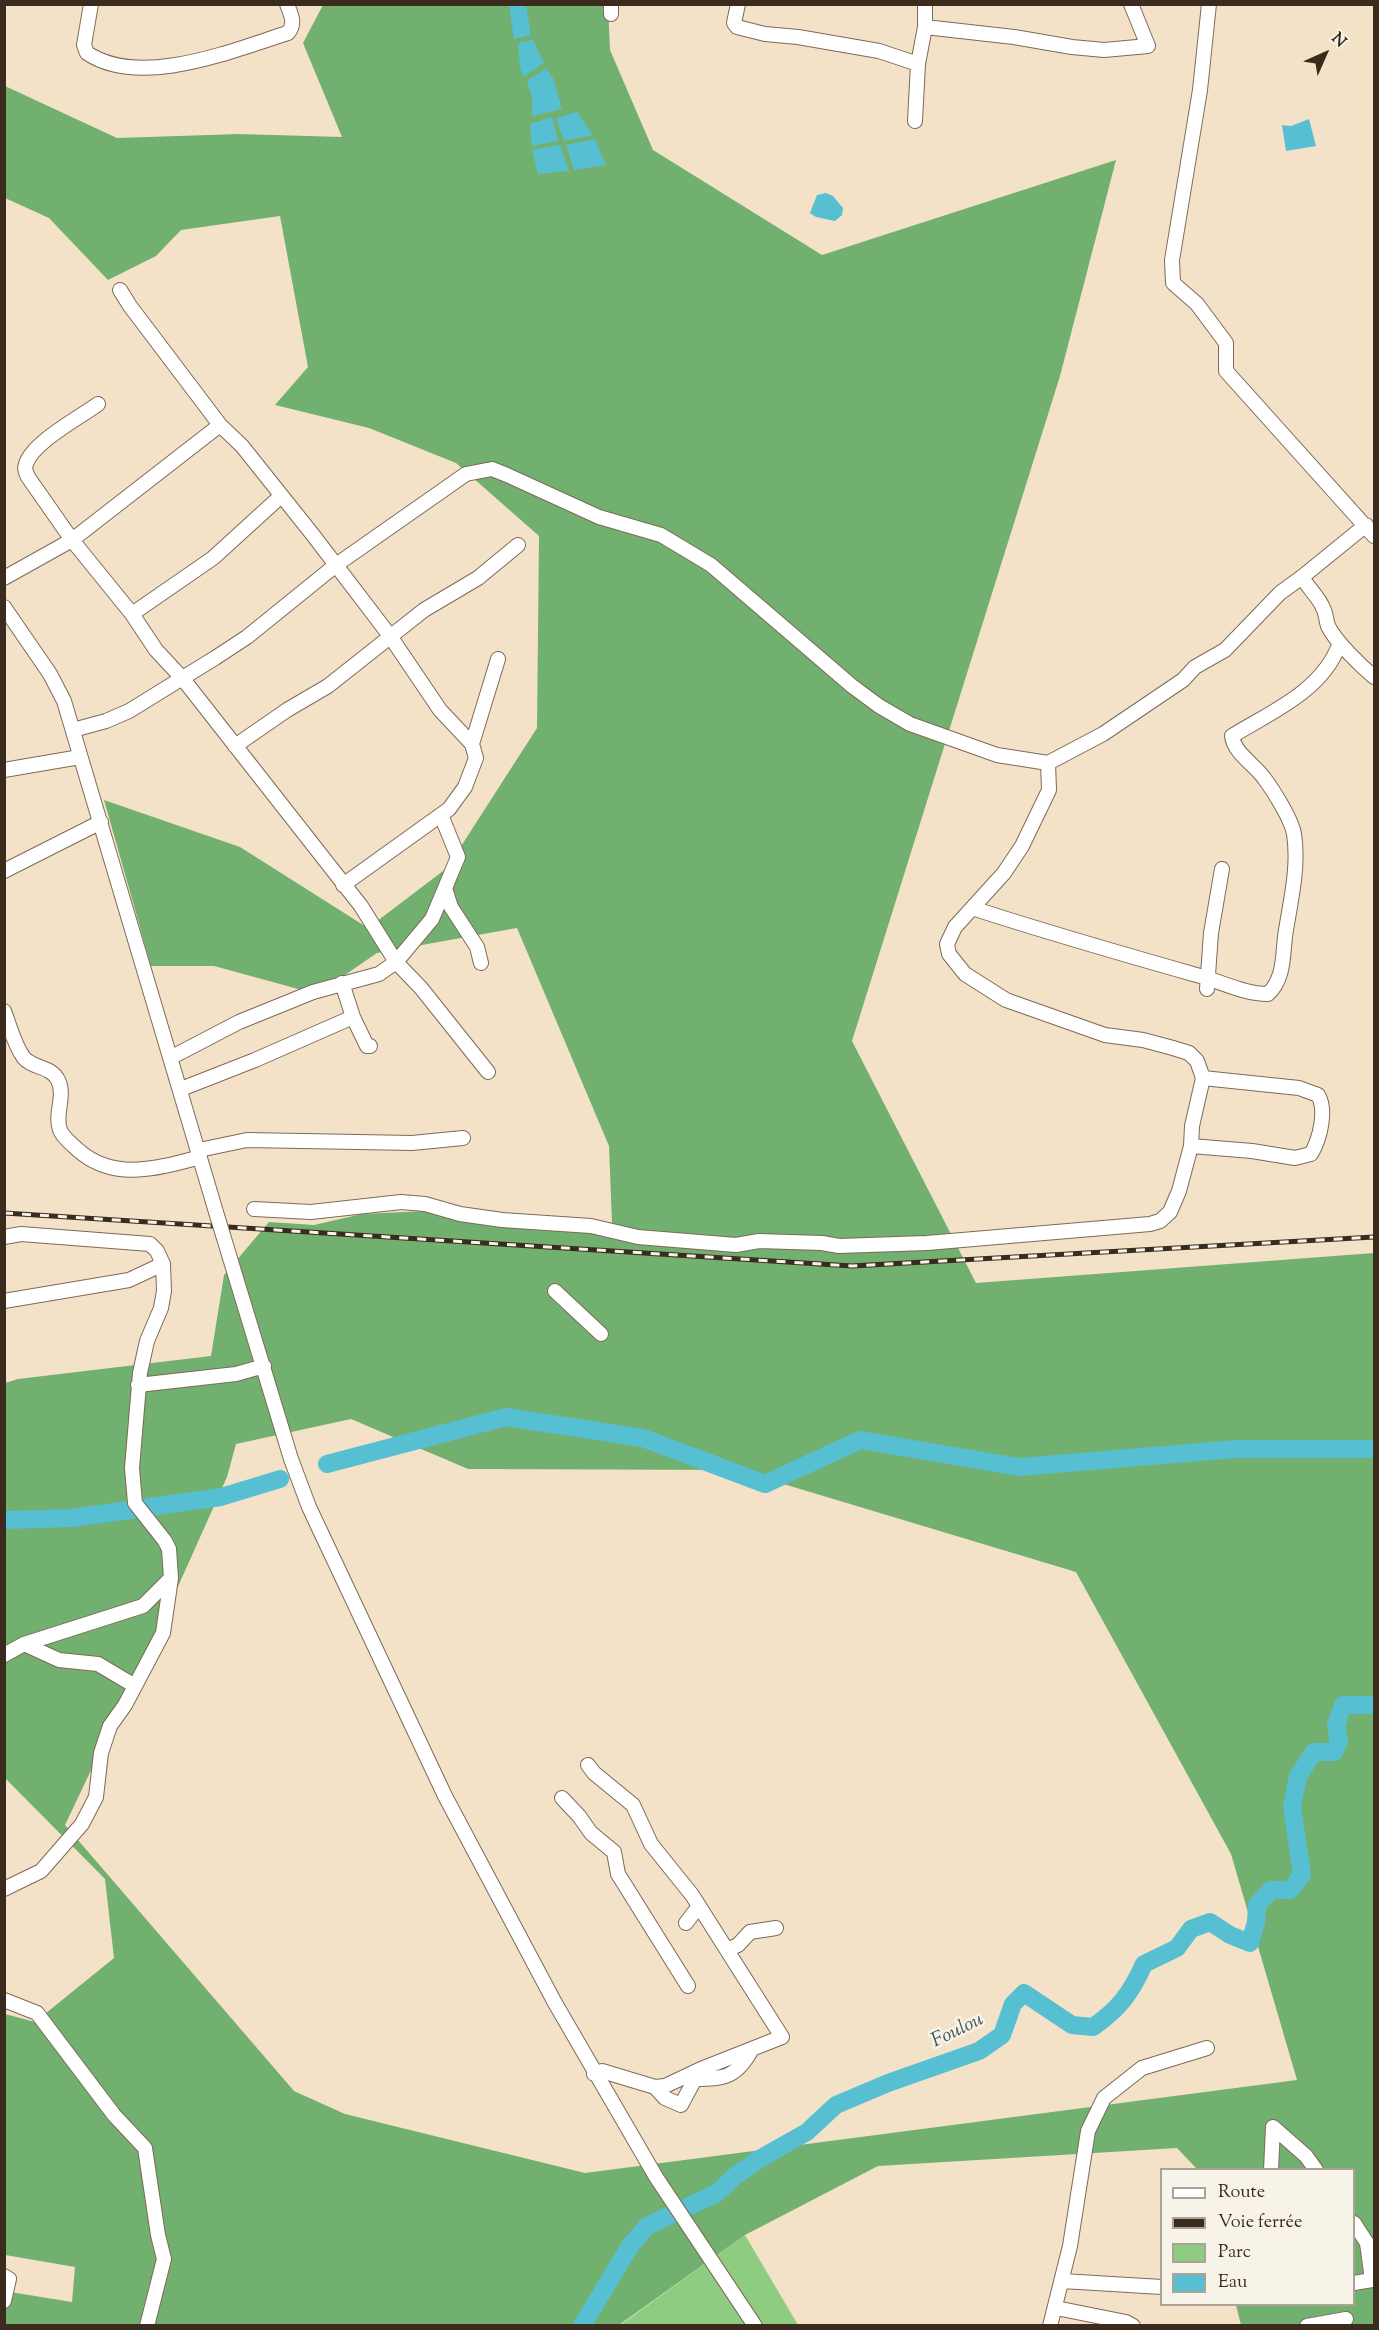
<!DOCTYPE html>
<html>
<head>
<meta charset="utf-8">
<style>
	body { margin:0 }
	#map { position:relative; width:1379px; height:2330px; overflow:hidden; background:#f4e2c8; font-family:"Sorts Mill Goudy",serif }
	canvas { display:block }
	.frame { position:absolute; inset:0; border:6px solid #3b2a1e; pointer-events:none }
	.legend { position:absolute; left:1160px; top:2168px; width:195px; height:138px; box-sizing:border-box; background:#f7f3e8; border:2px solid #aca397; margin:0; padding:8px 10px; list-style:none; font-size:18px; color:#3b2a1e }
	.legend li { display:flex; align-items:center; gap:12px; height:30px }
	.legend b { width:30px; border:2px solid #aca397 }
	.north { position:absolute; left:1295px; top:24px; width:60px; height:60px; -webkit-text-stroke:4px #f7f3e8; paint-order:stroke; rotate:45deg; font-size:16px; font-weight:700; line-height:24px; text-align:center; color:#3b2a1e }
	.north::after { content:''; display:block; margin:auto; width:21px; height:27px; background:#3b2a1e; clip-path:polygon(50% 0,100% 100%,50% 72%,0 100%) }
</style>
</head>
<body>
<div id="map">
<canvas width="1379" height="2330"></canvas>
<div class="frame"></div>
<ul class="legend">
<li><b style="height:8px;background:#fff"></b>Route</li>
<li><b style="height:8px;background:#3b2a1e"></b>Voie ferrée</li>
<li><b style="height:16px;background:#8ecc82"></b>Parc</li>
<li><b style="height:16px;background:#56bfd2"></b>Eau</li>
</ul>
<div class="north">N</div>
</div>
<script>
const c = document.querySelector('canvas').getContext('2d');
c.lineJoin = 'round';
function paint(path, color) { c.fillStyle = color; c.fill(path, 'evenodd'); }
function trace(path, color, width, dash) { c.strokeStyle = color; c.lineWidth = width; c.lineCap = dash ? 'butt' : 'round'; c.setLineDash(dash || []); c.stroke(path); }
function drawText(font, color, halo, rows, align = 'center') {
  c.font = font + ' "Sorts Mill Goudy",serif'; c.lineWidth = 5; c.setLineDash([]); c.textBaseline = 'middle'; c.strokeStyle = halo; c.fillStyle = color; for (const [text, x, y, turn = 0] of rows) {
    c.save(); c.translate(x, y); c.rotate((+turn || 0) * Math.PI / 180); c.textAlign = isNaN(turn) ? turn : align; if (halo) c.strokeText(text, 0, 0); c.fillText(text, 0, 0); c.restore();
  }
}
paint(new Path2D(`
	M745,2235L798,2325L619,2326Z`), '#8ecc82');
paint(new Path2D(`
	M323,5H608L610,50L653,150L822,255L1116,160L1060,376L852,1041L976,1283L1374,1253V2325H1241L1236,2305L1354,2304V2170L1197,2169L1177,2148L878,2166L745,2235L619,2325H5L4,2291L72,2302L75,2267L5,2255V2014L35,2022L114,1958L105,1879L5,1778V1383L18,1379L211,1356L224,1275L269,1222L314,1225L362,1214L447,1210L612,1223L609,1146L517,928L377,953L339,979L302,990L214,966H151L104,800L240,847L368,928L447,868L537,728L539,536L456,463L369,428L275,405L308,367L280,216L181,230L156,256L108,280L49,218L5,198V86L117,138L239,134L342,137L303,43ZM351,1419L468,1469L737,1470L1076,1572L1231,1854L1297,2080L585,2173L345,2114L294,2091L65,1825L176,1591L227,1477L236,1444Z`), '#72b070');
paint(new Path2D(`
	M509,5H526L531,35L514,39Z
	M533,40L544,63L523,77L520,67L518,43Z
	M546,68L553,78L562,109L532,116V98L527,81Z
	M577,112L593,135L564,141L556,118Z
	M552,117L558,141L532,146L530,124Z
	M1309,119L1316,146L1286,151L1282,125L1291,126Z
	M595,139L606,165L574,170L566,145Z
	M560,145L569,171L538,174L532,150Z
	M826,193L833,196L843,208L842,215L835,221L816,217L810,213L817,195Z`), '#56bfd2');
trace(new Path2D(`
	M327,1464L506,1417L643,1438L765,1484L860,1440L1019,1467L1236,1449H1374
	M4,1520L72,1518L221,1497L280,1479
	M582,2326L630,2246L647,2226L717,2193L735,2176L761,2158L807,2132L836,2105L888,2083L979,2051L1002,2035L1013,2004L1024,1993L1072,2025L1093,2027C1119,2009 1131,1993 1144,1964L1177,1948L1191,1929L1210,1922L1230,1935L1250,1943L1256,1922L1257,1905L1271,1890H1290L1302,1875L1292,1807L1298,1776L1314,1752H1334L1339,1741L1336,1725L1343,1705H1374`), '#56bfd2', 18);
const minor = new Path2D(`
	M91,4L84,45L87,53C141,89 233,50 288,33C296,23 291,15 287,4
	M611,4V14
	M738,4L734,23L737,27L765,34L798,37L879,51L918,64
	M1209,4L1200,90L1172,260L1173,283L1197,304L1226,343V371L1374,536
	M925,27L1014,37L1072,47L1104,50L1148,46L1131,4
	M915,121L918,64L925,27V4
	M120,290L130,306L220,425L242,446L313,535L390,636L440,710L472,744L476,758L465,787L449,809L343,885
	M98,404C79,418 33,442 26,464C24,469 26,473 28,477L72,540L132,614L156,650L183,679L361,906L396,962L421,988L488,1072
	M1302,577C1308,588 1319,597 1323,608C1326,613 1326,620 1328,626C1335,641 1361,666 1374,677
	M4,578L72,540L220,425
	M4,607L50,674L64,701L216,1212
	M132,614L213,558L281,496
	M73,730L106,721L129,711L215,658L247,637L336,565L466,474L492,469L507,475L599,517L661,535L711,565L852,686L879,706L910,724L997,755L1048,763L1103,734L1183,680L1195,667L1225,650L1280,593L1302,577L1366,525
	M472,744L498,659
	M235,746L287,710L328,686L424,610L478,578L518,545
	M4,770L80,757
	M4,871L101,822
	M445,888L451,907L477,947L481,963
	M972,908C1046,932 1119,953 1193,974C1218,980 1243,994 1268,994C1286,977 1282,952 1286,930C1291,899 1299,866 1294,834C1292,820 1273,790 1264,778C1254,764 1234,753 1232,736C1271,712 1322,691 1339,645
	M342,983L353,1017L367,1046H370
	M1207,989L1211,933L1222,869
	M4,1011C10,1026 14,1045 24,1058C34,1069 51,1066 58,1080C66,1096 54,1114 60,1130C63,1138 72,1144 78,1150C114,1182 159,1168 200,1157
	M170,1058L239,1022L313,992L379,974L396,962L432,919L458,857L441,815
	M181,1089L255,1060L353,1017
	M1191,1146L1252,1151L1295,1158L1311,1154C1320,1139 1327,1110 1318,1095L1299,1088L1203,1078
	M199,1150L247,1140L412,1143L463,1138
	M254,1209L311,1212L401,1202L425,1204L460,1214L502,1220L591,1226L638,1237L736,1245L759,1241L822,1243L839,1246L927,1243L1150,1224L1160,1221L1170,1212L1179,1191L1191,1146L1192,1126L1203,1078L1197,1061L1189,1053L1173,1048L1143,1040L1105,1035L1006,1000L965,974L949,954L947,944L955,927L1004,873L1022,846L1049,790L1048,763
	M223,1235L291,1459L309,1507L445,1796L555,2003L656,2177L755,2326
	M4,1237L21,1234L150,1244L157,1251L163,1264L164,1291L161,1308L147,1341L140,1373L132,1468L135,1503L165,1541L169,1549L171,1578L163,1633L125,1705L110,1726L101,1753L96,1797L82,1824L41,1871L4,1889
	M555,1291L601,1334
	M4,1301L129,1280L163,1264
	M138,1385L236,1374L264,1366
	M24,1644L59,1660L98,1664L135,1686
	M4,1655L24,1644L143,1606L171,1578
	M588,1765L594,1773L633,1805L651,1844L692,1895L782,2037L701,2069L665,2086L655,2087L602,2071L594,2074
	M562,1798L579,1816L591,1833L614,1852L618,1874L688,1986
	M686,1923L699,1906
	M727,1950L738,1945L750,1932L776,1928
	M4,2000L37,2013L114,2115L145,2148L158,2235L164,2259L147,2326
	M655,2087L665,2098L681,2105L695,2079C725,2079 737,2077 752,2049
	M1273,2127L1306,2156L1316,2170
	M1271,2170L1273,2127
	M1354,2223L1367,2243L1372,2280L1354,2283
	M4,2276L9,2279L4,2301
	M1062,2281L1162,2287
	M1056,2308L1126,2322L1133,2326
	M1050,2326L1070,2246L1088,2131L1104,2098L1142,2068L1207,2048
	M1307,2326L1346,2319`);
trace(minor, '#7c6a5a', 16);
trace(minor, '#fff', 14);
const rail = new Path2D(`
	M4,1213L852,1266L1374,1237`);
trace(rail, '#3b2a1e', 5);
trace(rail, '#f7f3e8', 3, [9]);
const minorBridge = new Path2D(`
	M216,1212L223,1235`);
trace(minorBridge, '#7c6a5a', 16, []);
trace(minorBridge, '#fff', 14);
drawText('italic 20px', '#435754', '#f7f3e8', [
	["Foulou",958,2032,-26]
]);
</script>
</body>
</html>
